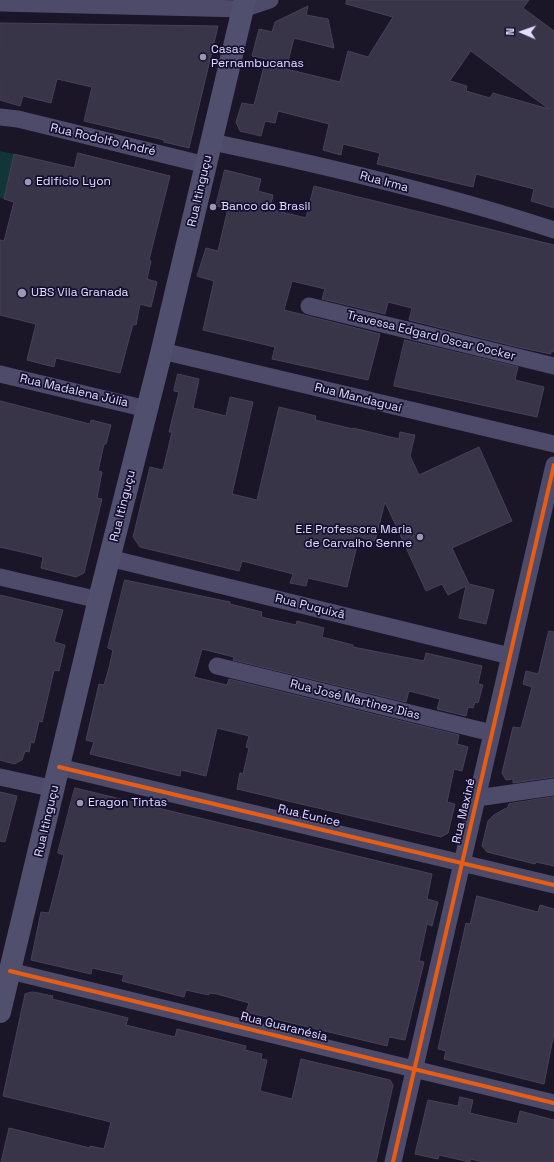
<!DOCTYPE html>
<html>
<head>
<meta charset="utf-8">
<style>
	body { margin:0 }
	#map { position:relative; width:554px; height:1162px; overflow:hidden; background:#1a1628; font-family:"Space Grotesk",sans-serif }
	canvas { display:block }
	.north { position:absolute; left:502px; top:12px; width:40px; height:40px; -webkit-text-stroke:3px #150f2f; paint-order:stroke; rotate:272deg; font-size:11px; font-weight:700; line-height:16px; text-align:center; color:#e2ddff }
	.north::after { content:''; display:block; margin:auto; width:14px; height:18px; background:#e2ddff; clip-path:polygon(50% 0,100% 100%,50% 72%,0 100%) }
</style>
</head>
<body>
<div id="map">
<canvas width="554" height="1162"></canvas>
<div class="north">N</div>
</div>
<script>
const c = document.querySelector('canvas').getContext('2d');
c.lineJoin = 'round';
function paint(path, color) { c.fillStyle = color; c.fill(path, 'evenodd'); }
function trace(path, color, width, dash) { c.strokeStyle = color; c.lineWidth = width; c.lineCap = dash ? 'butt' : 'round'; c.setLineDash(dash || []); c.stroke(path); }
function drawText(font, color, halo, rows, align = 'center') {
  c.font = font + ' "Space Grotesk",sans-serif'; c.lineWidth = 3.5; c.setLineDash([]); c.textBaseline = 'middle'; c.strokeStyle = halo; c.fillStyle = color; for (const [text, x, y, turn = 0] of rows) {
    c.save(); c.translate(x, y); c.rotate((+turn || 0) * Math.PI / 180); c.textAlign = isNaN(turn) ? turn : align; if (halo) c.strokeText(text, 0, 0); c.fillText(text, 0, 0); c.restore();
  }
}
paint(new Path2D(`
	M0,151L14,154L4,199L0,198Z`), '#123537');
const building = new Path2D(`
	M347,0H529L523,8L554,31V208L531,201L534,189L476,174L473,187L377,164L380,153L343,144L341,155L323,150L329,124L278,111L275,123L265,121L261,136L240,131L236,122L242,103L254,105L266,59L252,56L259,29L272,32L275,22L308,6L306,15L328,19L334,48L294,38L286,69L340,82L348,51L368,57L393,17L346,4ZM471,51L511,81L549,109L493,93L490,98L466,91L467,86L450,81Z
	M0,23L218,26L189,148L164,142V140L84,121L92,87L57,79L51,103L23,96L20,106L0,100Z
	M78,153L170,176L149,260L151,261L147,279L157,282L151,307L140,304L136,325L133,324L120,373L56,358L54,367L27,360L36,324L0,315V240L4,241L14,202L4,199L14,154L74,168Z
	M225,170L261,179L258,191L273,195L270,209L306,218L314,186L554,245V352L551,351V354L522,348L409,320L412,308L388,302L385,314L322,299L325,289L292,281L284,310L380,334L368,380L272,359L275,347L203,330L214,281L197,276L206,248L218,251L228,208L216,206Z
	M405,340L518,367L515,380L544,387L537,417L394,386Z
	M178,374L199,379L193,408L226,416L230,397L253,402L232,494L257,500L279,407L316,416L315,420L353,429V428L399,439L400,432L415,435L410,456L419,475L479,447L512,521L452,548L469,584L494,590L486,624L459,618L466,586L448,595L442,584L426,591L385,502L375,541L359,537L347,587L308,578L306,586L290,583L293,574L242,561L239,571L140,547L133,537L150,467L163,470L172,432H169L179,392L174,391Z
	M0,401L90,424L91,420L111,425L106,444H104L98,471L102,472L97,498L102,499L84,573L76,577L41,568L43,557L0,547Z
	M125,580L230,602V604L262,612L261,617L296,625L297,621L324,628L322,637L353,645V647L424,661L426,653L482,666L478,684L483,685L478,703L475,702L473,708L468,707L466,716L437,709L440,699L409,691L406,702L233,660L234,657L202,649L194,677L227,685L229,679L459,735L457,744L468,747L462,771L454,769L447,802L455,804L448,833L441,837L237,789L240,773L243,774L249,748L246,747L249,736L217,728L206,776L181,770L180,776L90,754L94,742L86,740L99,684L104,685L109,668L113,650L108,648Z
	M0,595L63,610L54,642L65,645L59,671L54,670L42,722L39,721L34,743L31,742L29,752L25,751L22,760L14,764L0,760Z
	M549,631L554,632V777L513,783V779L506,780L502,773L513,727L521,728L532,687L523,684L526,671L538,674Z
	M75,788L432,874L427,899L438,902L432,926L427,924L419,961L424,962L405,1040L389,1037L387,1046L246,1012L249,1003L217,994L209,993V995L186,990L184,997L122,981L124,975L92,968L91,974L31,960L41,912L49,913L64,855L58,853Z
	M0,792L17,796L5,842L0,841Z
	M554,797V866L536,862L535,864L487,852L482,846L488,821L494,815L508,807L509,804Z
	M477,896L538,912L540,905L554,909V1033L544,1084L444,1059L446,1051L438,1049L466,923L470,924Z
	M33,992L53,996L52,999L128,1018L126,1025L175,1037L177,1029L246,1046L245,1050L262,1054L261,1059L267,1060L260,1091L292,1099L301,1059L390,1080L393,1085L376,1162H1L9,1128L90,1148V1146L104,1149L111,1122L3,1096L25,994Z
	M460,1097L473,1100L470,1113L517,1124L520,1111L554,1120V1162H482L471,1159L470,1162L439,1155L438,1159L415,1154L428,1100L458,1106Z`);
paint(building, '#393549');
trace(building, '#47415b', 1);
trace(new Path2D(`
	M0,3L243,9L270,0
	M0,117L18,119L206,165
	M212,142C327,166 442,193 554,230
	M309,306L554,366
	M162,351L554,444
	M0,374L147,409
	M109,558L510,656
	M0,577L99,600
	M217,666L492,733
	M59,767L554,885
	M0,777L55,789
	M477,798L554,787
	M10,971L554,1103
	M393,1162L554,465`), '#4d4b69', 17);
trace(new Path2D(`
	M0,1012L98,603L161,354L245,0`), '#514f6e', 22);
trace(new Path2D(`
	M59,767L554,885
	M10,971L554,1103
	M393,1162L554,465`), '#e95d12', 4);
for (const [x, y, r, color] of [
	[203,57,4,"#9c97b4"],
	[28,182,4,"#9c97b4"],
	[213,207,4,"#9c97b4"],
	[22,293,5,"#9c97b4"],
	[420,537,4,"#9c97b4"],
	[80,803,4,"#9c97b4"]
]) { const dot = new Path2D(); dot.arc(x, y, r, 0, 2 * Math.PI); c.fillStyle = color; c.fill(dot); trace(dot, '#150f2f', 1.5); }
drawText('12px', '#e2ddff', '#150f2f', [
	["Casas",211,50],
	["Pernambucanas",211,64],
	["Edifício Lyon",36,182],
	["Banco do Brasil",221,207],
	["UBS Vila Granada",31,293],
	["E.E Professora Maria",412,530,"right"],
	["de Carvalho Senne",412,544,"right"],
	["Eragon Tintas",88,803]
], 'left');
drawText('12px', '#e2ddff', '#150f2f', [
	["Rua Rodolfo André",103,140,13],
	["Rua Irma",384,182,15],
	["Rua Itinguçu",200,191,-77],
	["Travessa Edgard Oscar Cocker",431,336,14],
	["Rua Madalena Júlia",74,391,13],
	["Rua Mandaguaí",358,398,14],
	["Rua Itinguçu",123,506,-76],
	["Rua Puquixã",310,607,14],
	["Rua José Martinez Dias",355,700,14],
	["Rua Maxiné",464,811,-77],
	["Rua Eunice",309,816,13],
	["Rua Itinguçu",47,821,-77],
	["Rua Guaranésia",284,1027,14]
]);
</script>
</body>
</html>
